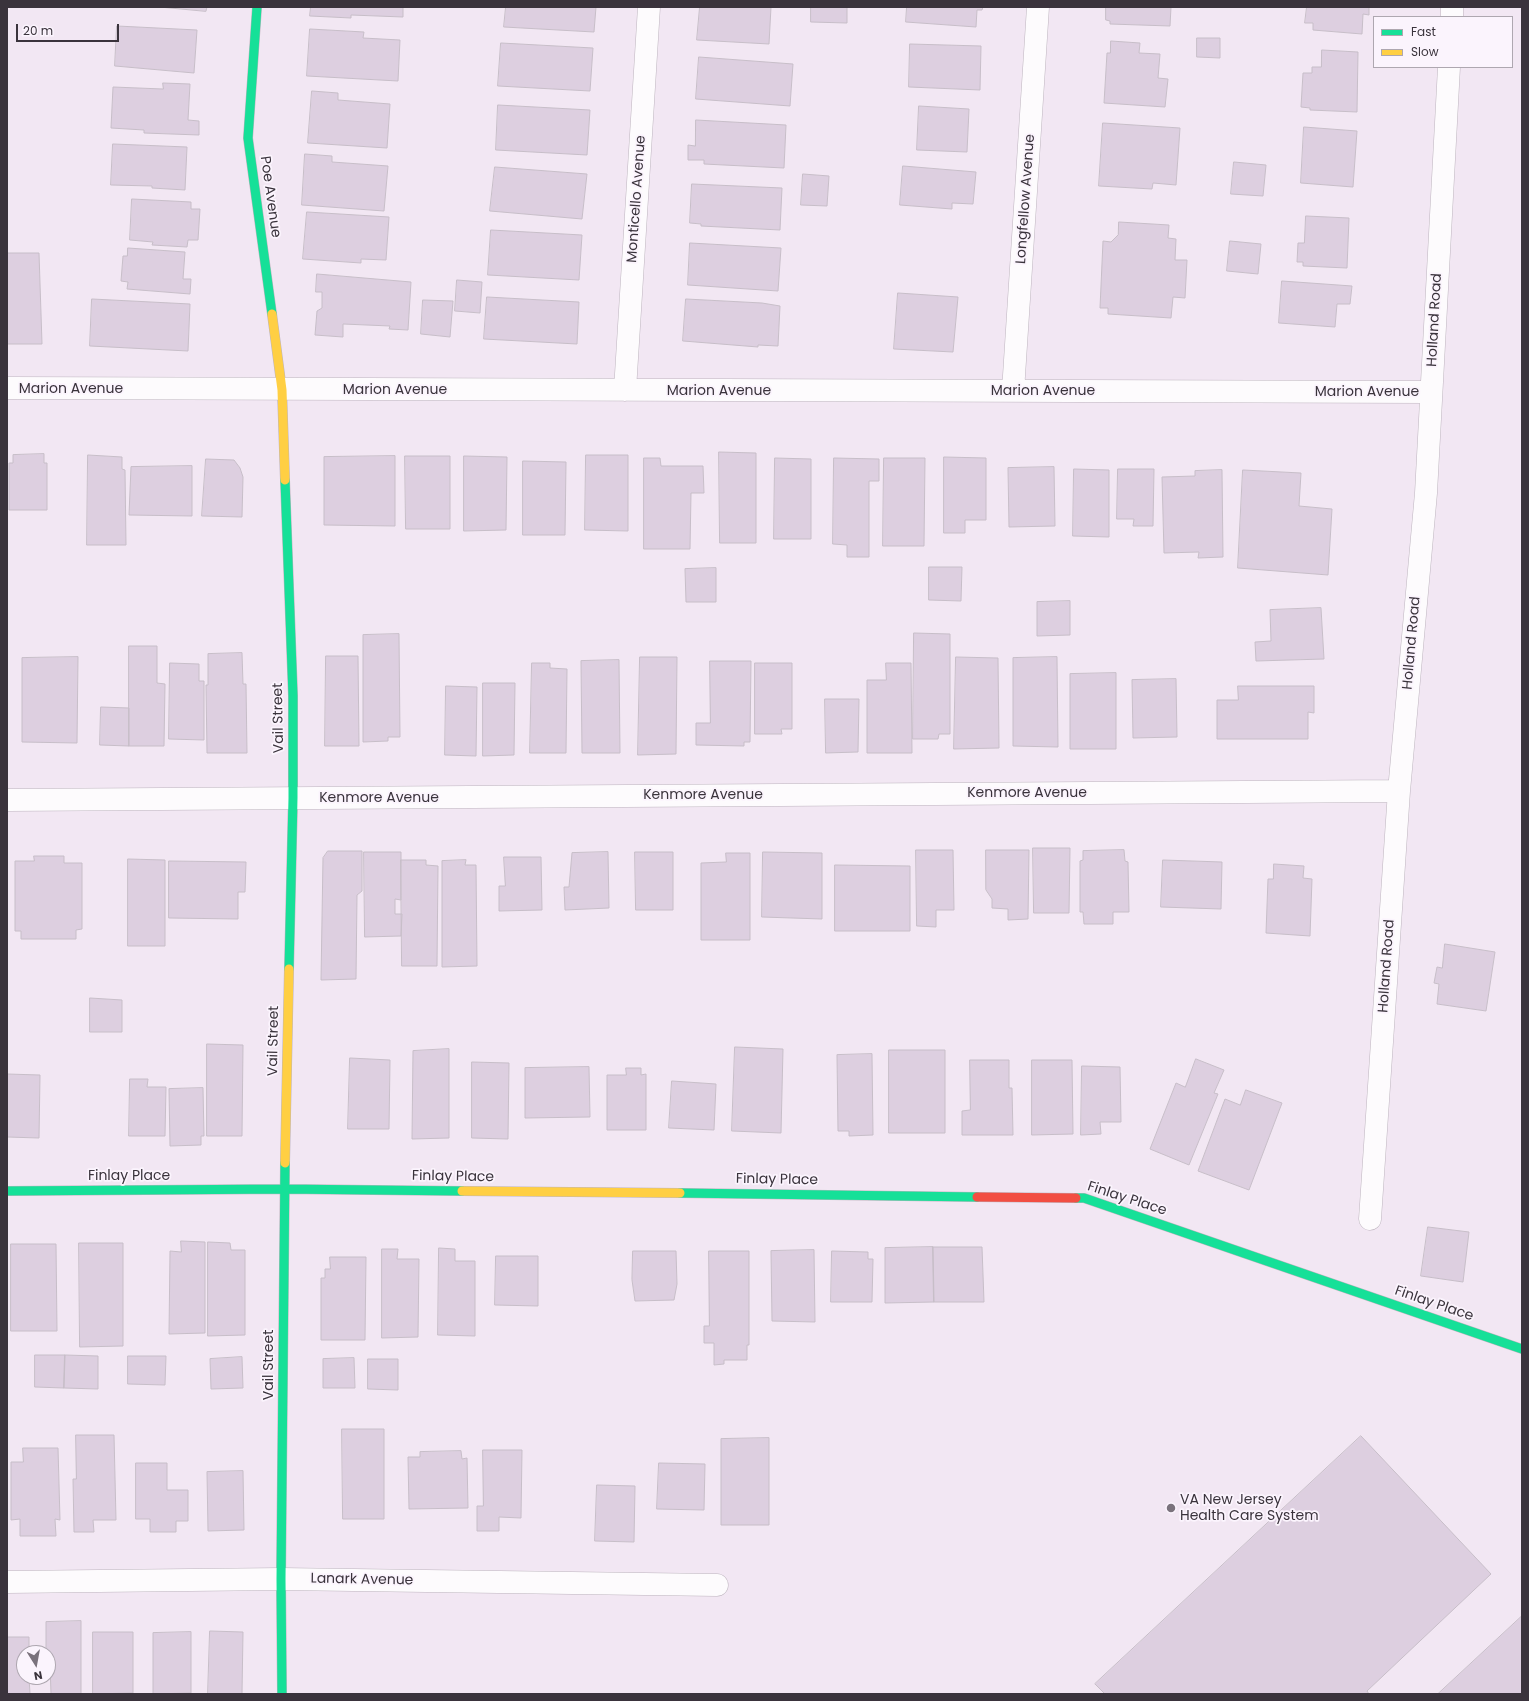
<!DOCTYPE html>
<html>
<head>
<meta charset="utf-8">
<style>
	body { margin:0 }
	#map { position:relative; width:1529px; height:1701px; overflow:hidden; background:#f2e7f3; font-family:Poppins,sans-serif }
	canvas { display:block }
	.frame { position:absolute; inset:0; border:8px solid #3a333c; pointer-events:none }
	.legend { position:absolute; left:1373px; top:16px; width:140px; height:52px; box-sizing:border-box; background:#fbf4fd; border:1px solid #aea7b0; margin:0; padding:5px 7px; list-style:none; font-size:12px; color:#3a333c }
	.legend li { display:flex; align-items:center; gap:8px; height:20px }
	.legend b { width:20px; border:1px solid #aea7b0 }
	.north { position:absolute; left:16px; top:1645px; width:40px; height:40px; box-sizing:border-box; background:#fbf4fd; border:1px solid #aea7b0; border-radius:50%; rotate:169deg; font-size:11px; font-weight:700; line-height:16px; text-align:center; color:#3a333c }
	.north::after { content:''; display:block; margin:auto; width:14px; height:18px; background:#7a727c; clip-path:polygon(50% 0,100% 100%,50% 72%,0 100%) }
	.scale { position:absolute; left:16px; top:24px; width:103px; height:18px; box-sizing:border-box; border:2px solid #3a333c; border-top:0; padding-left:5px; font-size:12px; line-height:14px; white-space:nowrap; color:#3a333c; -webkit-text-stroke:3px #fbf4fd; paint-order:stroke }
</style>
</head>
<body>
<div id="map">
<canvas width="1529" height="1701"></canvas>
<div class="frame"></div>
<ul class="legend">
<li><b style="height:5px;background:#16e098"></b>Fast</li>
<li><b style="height:5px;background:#ffcf43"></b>Slow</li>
</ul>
<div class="north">N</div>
<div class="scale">20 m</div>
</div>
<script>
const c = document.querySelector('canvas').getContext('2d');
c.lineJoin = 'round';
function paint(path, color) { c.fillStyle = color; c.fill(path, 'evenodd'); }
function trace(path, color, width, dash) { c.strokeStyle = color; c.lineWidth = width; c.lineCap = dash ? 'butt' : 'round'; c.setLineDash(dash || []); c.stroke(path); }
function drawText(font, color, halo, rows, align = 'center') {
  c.font = font + ' Poppins,sans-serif'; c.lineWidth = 3.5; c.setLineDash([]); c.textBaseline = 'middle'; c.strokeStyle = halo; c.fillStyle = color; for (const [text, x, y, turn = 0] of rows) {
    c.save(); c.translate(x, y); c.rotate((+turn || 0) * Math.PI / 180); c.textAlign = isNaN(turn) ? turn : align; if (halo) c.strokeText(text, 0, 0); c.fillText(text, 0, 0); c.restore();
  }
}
const building = new Path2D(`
	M160,7H207L206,11Z
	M311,7H403V17L351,15V18L310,16Z
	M506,7H596L594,32L504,27Z
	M700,7H771L769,44L697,40Z
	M811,7H847V23L811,22Z
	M907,7H983L982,10H977L976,27L906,22Z
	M1106,7H1171L1170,26L1110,24V21L1106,20Z
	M1307,7H1369V15L1363,14L1362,34L1313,30V23H1305Z
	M117,26L197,30L194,73L115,66Z
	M310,29L364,32L363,38L400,40L398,81L307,76Z
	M1197,38H1220V58L1197,57Z
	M1111,41L1140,43L1139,53L1160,54L1158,78L1168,79L1165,107L1104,103L1107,53H1110Z
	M501,43L593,48L590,91L498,86Z
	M910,44L981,46L980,90L909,87Z
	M1322,50L1358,52L1357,112L1310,110V108L1301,107L1303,73H1312V67H1321Z
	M699,57L793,64L790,106L696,99Z
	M163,83L190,84L188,120L199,121V135L144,133V130L111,128L113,87L163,89Z
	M312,91L338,93V100L390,104L387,148L308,143Z
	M498,105L590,110L587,155L496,150Z
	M919,106L969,109L967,152L917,150Z
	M696,120L786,125L784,168L704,164V160H688V145L695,146Z
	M1103,123L1180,128L1176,185L1153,183L1152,189L1099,186Z
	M1304,127L1357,131L1353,187L1301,183Z
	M113,144L187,147L185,190L152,188V186L111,185Z
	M305,154L332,156V162L388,166L384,211L302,205Z
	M1234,162L1266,165L1263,196L1231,194Z
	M903,166L976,172L973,204L952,203V209L900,205Z
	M495,167L587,174L582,219L490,211Z
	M803,174L829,176L827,206L801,205Z
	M692,184L782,188L780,230L701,226V224L690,223Z
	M132,199L191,202V209H200L198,240H188L187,247L152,245L153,242L130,240Z
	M307,212L389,217L386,260L361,259V263L303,259Z
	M1306,216L1349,218L1347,268L1303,266V262H1297L1298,243H1304Z
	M1119,222L1169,225L1168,238L1176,239L1175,260H1187L1185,298L1173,297L1171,318L1108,314V308H1100L1103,241L1111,242L1118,235Z
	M491,230L582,235L579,280L488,275Z
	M1230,241L1261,244L1258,274L1227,271Z
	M690,243L781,248L778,291L688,285Z
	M128,248L185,252L183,279H191L190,294L127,289L128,282L121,281L123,256H127Z
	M7,253H39L42,344H7Z
	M317,274L411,282L408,330L389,329L390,326L343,324V337L315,335L317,311L322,308V292H316Z
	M457,280L482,282L480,313L455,311Z
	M1282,281L1352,286L1350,304H1337L1335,327L1279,323Z
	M898,293L958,297L953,352L894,349Z
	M487,297L579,302L577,344L484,339Z
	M92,299L190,304L188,351L90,346Z
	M686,299L762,303L780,306L778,346L758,345V347L683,341Z
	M423,300L453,301L450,337L421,334Z
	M719,452L756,453V543H720Z
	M44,454V463H47V510H9V463H13V455Z
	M88,455L122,457V469L125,470L126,545H87Z
	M586,455H628V531L585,530Z
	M395,456V526L324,525V457Z
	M405,456H450V529H406Z
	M464,456L507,457L506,530L464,531Z
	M944,457L986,458V520H965V533H944Z
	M644,458H660L661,466H703L704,493H691L690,549H644Z
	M775,458L811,459V539H774Z
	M834,458L879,459V481H869V557H847V545L833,544Z
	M884,458H925L924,546H883Z
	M206,459L234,460L240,468L243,477L242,517L202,516Z
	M523,461L566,462L565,535H523Z
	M192,466V516L129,515L131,467Z
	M1054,467L1055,526L1009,527L1008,468Z
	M1074,469L1109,470V537L1073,536Z
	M1118,469H1154L1153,526H1133L1134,519H1117Z
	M1222,470L1223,557L1198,558L1199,552L1164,553L1162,477L1195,476V471Z
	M1243,470L1301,473L1299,506L1332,509L1328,575L1238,568Z
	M929,567H962L961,601L929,600Z
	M716,568V602H686L685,569Z
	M1070,601V635L1037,636V602Z
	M1321,608L1324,659L1256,661L1255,642L1271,641L1270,610Z
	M914,633L950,634V734H939L938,739H913Z
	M399,634L400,737H388V741L363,742V635Z
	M129,646H157V683L165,684L164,746H129Z
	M242,653L243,684H246L247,753H207L206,685H208V654Z
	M326,656H358L359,746H325Z
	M78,657L77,743L22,742V658Z
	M640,657H677L676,754L638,755Z
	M956,657L998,658L999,748L954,749Z
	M1057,657L1058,747L1013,746V658Z
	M619,660L620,753H582L581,661Z
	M710,661H751L750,742H744V746L696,745V723H710Z
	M170,663L199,664V681H204V740L169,739Z
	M532,663H550V668L567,669L566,753H530Z
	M755,663H792V729H781L782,734H755Z
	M886,663H911L912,753H867V680H886Z
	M1116,673V749H1070V674Z
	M1176,679L1177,737L1133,738L1132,680Z
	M483,683H515L514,755L483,756Z
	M446,686L477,687L476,756L445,755Z
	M1238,686H1314V713L1308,712V739H1217V700H1238Z
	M825,699H859L858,752L826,753Z
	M101,707L129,708V746L100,745Z
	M1033,848H1070L1069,913H1034Z
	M916,850H953L954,910H936V927L917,926Z
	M986,850H1029L1028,919L1008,920V909L992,908V899L986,890Z
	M1124,850L1125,861L1128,862L1129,912H1113V924H1084L1083,912H1080V861L1083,860V851Z
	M328,851H362V891L357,895L356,979L321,980L323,858Z
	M364,852H401V900L395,899V914H402L401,936L365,937Z
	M608,852L609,908L565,910L564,887H569L572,853Z
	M635,852H673V910H636Z
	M763,852L822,853V919L762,917Z
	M726,853H750V940H701V863L726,862Z
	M34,856H64V863H82V929L76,930V939H21V931H15V861H34Z
	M504,857H541L542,910L499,911V886H505Z
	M128,859L165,860V946H128Z
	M401,860H426V865L438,866L437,966H402Z
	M466,860L465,865H476L477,966L442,967V861Z
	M1163,860L1222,862L1221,909L1161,907Z
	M169,861L246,862L245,892H238V919L169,918Z
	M1274,864L1304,866L1303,878L1312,879L1310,936L1266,933L1268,879H1273Z
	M835,865L910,866V931H835Z
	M1445,944L1495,952L1486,1011L1437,1004L1439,984L1434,983L1437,967L1442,968Z
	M90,998L122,1000V1032H90Z
	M207,1044L243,1045L242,1136H207Z
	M735,1047L783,1049L781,1133L732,1131Z
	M449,1049V1138L412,1139L413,1051Z
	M889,1050H945V1133H889Z
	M872,1054L873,1135L849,1136V1131H838L837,1055Z
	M350,1058L390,1060L389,1129H348Z
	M1196,1059L1224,1070L1214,1093L1218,1094L1189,1165L1150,1149L1176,1083L1185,1087Z
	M970,1060H1009V1088H1012L1013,1135H962V1111L970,1110Z
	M1032,1060H1072L1073,1134L1032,1135Z
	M472,1062L509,1063L508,1139L472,1138Z
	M1082,1066L1120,1067L1121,1122H1100L1101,1134L1081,1135Z
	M589,1067L590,1117L525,1118V1068Z
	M626,1068H641V1075L646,1074V1130H607V1075H626Z
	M7,1074L40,1075L39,1138L7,1137Z
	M130,1079H148L147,1087H166L165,1136H129Z
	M672,1081L716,1084L714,1130L669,1128Z
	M203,1088L204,1136H201V1145L170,1146L169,1089Z
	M1246,1090L1282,1103L1249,1190L1198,1171L1225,1099L1240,1105Z
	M1428,1227L1469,1232L1463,1282L1421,1276Z
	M181,1241L205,1242V1333L169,1334L170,1251L181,1252Z
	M208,1242L230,1243L231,1250H245V1335L208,1336Z
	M79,1243H123V1346L80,1347Z
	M11,1244H56L57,1331H11Z
	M933,1247L934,1302L885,1303V1248Z
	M933,1247H982L984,1302H934Z
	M439,1248L455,1249V1261H475V1336L438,1335Z
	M382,1249H398L397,1259H419L418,1337L382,1338Z
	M814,1250L815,1322L772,1321L771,1251Z
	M633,1251H676L677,1284L674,1300L635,1301L632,1280Z
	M709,1251H749V1345H747V1360H724V1364L714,1365V1343H704V1326H709Z
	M832,1251L868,1252V1259H873L872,1302H831Z
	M496,1256H538V1306L495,1305Z
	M330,1257H366L365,1340H321V1278H325V1269H330Z
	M35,1355H65L64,1388L35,1387Z
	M65,1355L98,1356V1389L64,1388Z
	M128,1356H166L165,1385L128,1384Z
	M242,1357L243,1388L211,1389L210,1359Z
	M354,1358L355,1388H323V1359Z
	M368,1359H398V1390L368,1389Z
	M342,1429H384V1519H343Z
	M76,1435H114L116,1520H93L94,1532H74L73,1479H76Z
	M1361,1436L1491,1574L1367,1691L1369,1694H1105L1095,1684Z
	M769,1438V1525H721V1439Z
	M23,1448H58L60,1520L55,1519L56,1536H20V1519L11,1520V1462H23Z
	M483,1450H522L521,1518L499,1517V1531H477V1506H483Z
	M461,1451L462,1459L467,1458L468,1508L409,1509L408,1457H420V1452Z
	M136,1463H167V1490H188V1521H176V1532H150V1519H136Z
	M659,1463L705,1464L704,1510L657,1509Z
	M243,1471L244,1530L208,1531L207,1472Z
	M597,1485L635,1486L634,1542L595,1541Z
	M1522,1616V1694H1438Z
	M81,1621V1694H51L50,1665H48V1653H46V1622Z
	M210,1631L243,1632L242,1694H208Z
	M93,1632H133V1693L93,1694Z
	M191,1632V1693L153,1694V1633Z
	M7,1637H29V1653H24V1677H29L30,1694H8Z`);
paint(building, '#ddcfe0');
trace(building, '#c7bec8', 1);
const street = new Path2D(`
	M1452,17V7
	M7,388L1431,392
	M625,390L649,7
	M1013,391L1038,7
	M7,800L1399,791
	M1370,1219L1399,791L1426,493L1449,67
	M7,1582L281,1579L717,1585`);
const fast = new Path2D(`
	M257,7L248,138L272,314
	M285,480L293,696V798L289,969
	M7,1191L284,1189L462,1191
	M680,1193L977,1197
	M1076,1198H1084L1522,1349
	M282,1694L281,1579L285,1163`);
const slow = new Path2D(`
	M272,314L282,390L285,480
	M285,1163L289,969
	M462,1191L680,1193`);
const jam = new Path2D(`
	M977,1197L1076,1198`);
trace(street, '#bdb4be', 23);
trace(fast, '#bdb4be', 10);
trace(slow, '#bdb4be', 10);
trace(jam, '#bdb4be', 10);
trace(street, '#fdfbfd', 22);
trace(fast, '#16e098', 9);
trace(slow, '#ffcf43', 9);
trace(jam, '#f24e42', 9);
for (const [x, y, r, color] of [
	[1171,1508,5,"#7a727c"]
]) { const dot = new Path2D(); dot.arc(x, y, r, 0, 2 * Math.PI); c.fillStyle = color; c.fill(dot); trace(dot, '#fbf4fd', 1.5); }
drawText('14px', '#3a333c', '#fbf4fd', [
	["Poe Avenue",270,197,82],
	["Monticello Avenue",637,199,-86],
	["Longfellow Avenue",1026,199,-86],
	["Holland Road",1435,320,-87],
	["Marion Avenue",71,389],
	["Marion Avenue",395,390],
	["Marion Avenue",719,391],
	["Marion Avenue",1043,391],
	["Marion Avenue",1367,392],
	["Holland Road",1412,643,-85],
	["Vail Street",279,718,-91],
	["Kenmore Avenue",1027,793],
	["Kenmore Avenue",703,795],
	["Kenmore Avenue",379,798],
	["Holland Road",1387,966,-86],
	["Vail Street",274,1041,-89],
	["Finlay Place",129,1176],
	["Finlay Place",453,1177,1],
	["Finlay Place",777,1180,1],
	["Finlay Place",1127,1199,18],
	["Finlay Place",1434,1304,19],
	["Vail Street",269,1365,-90],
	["Lanark Avenue",362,1580,1]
]);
drawText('14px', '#3a333c', '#fbf4fd', [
	["VA New Jersey",1180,1500],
	["Health Care System",1180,1516]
], 'left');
</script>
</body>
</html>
